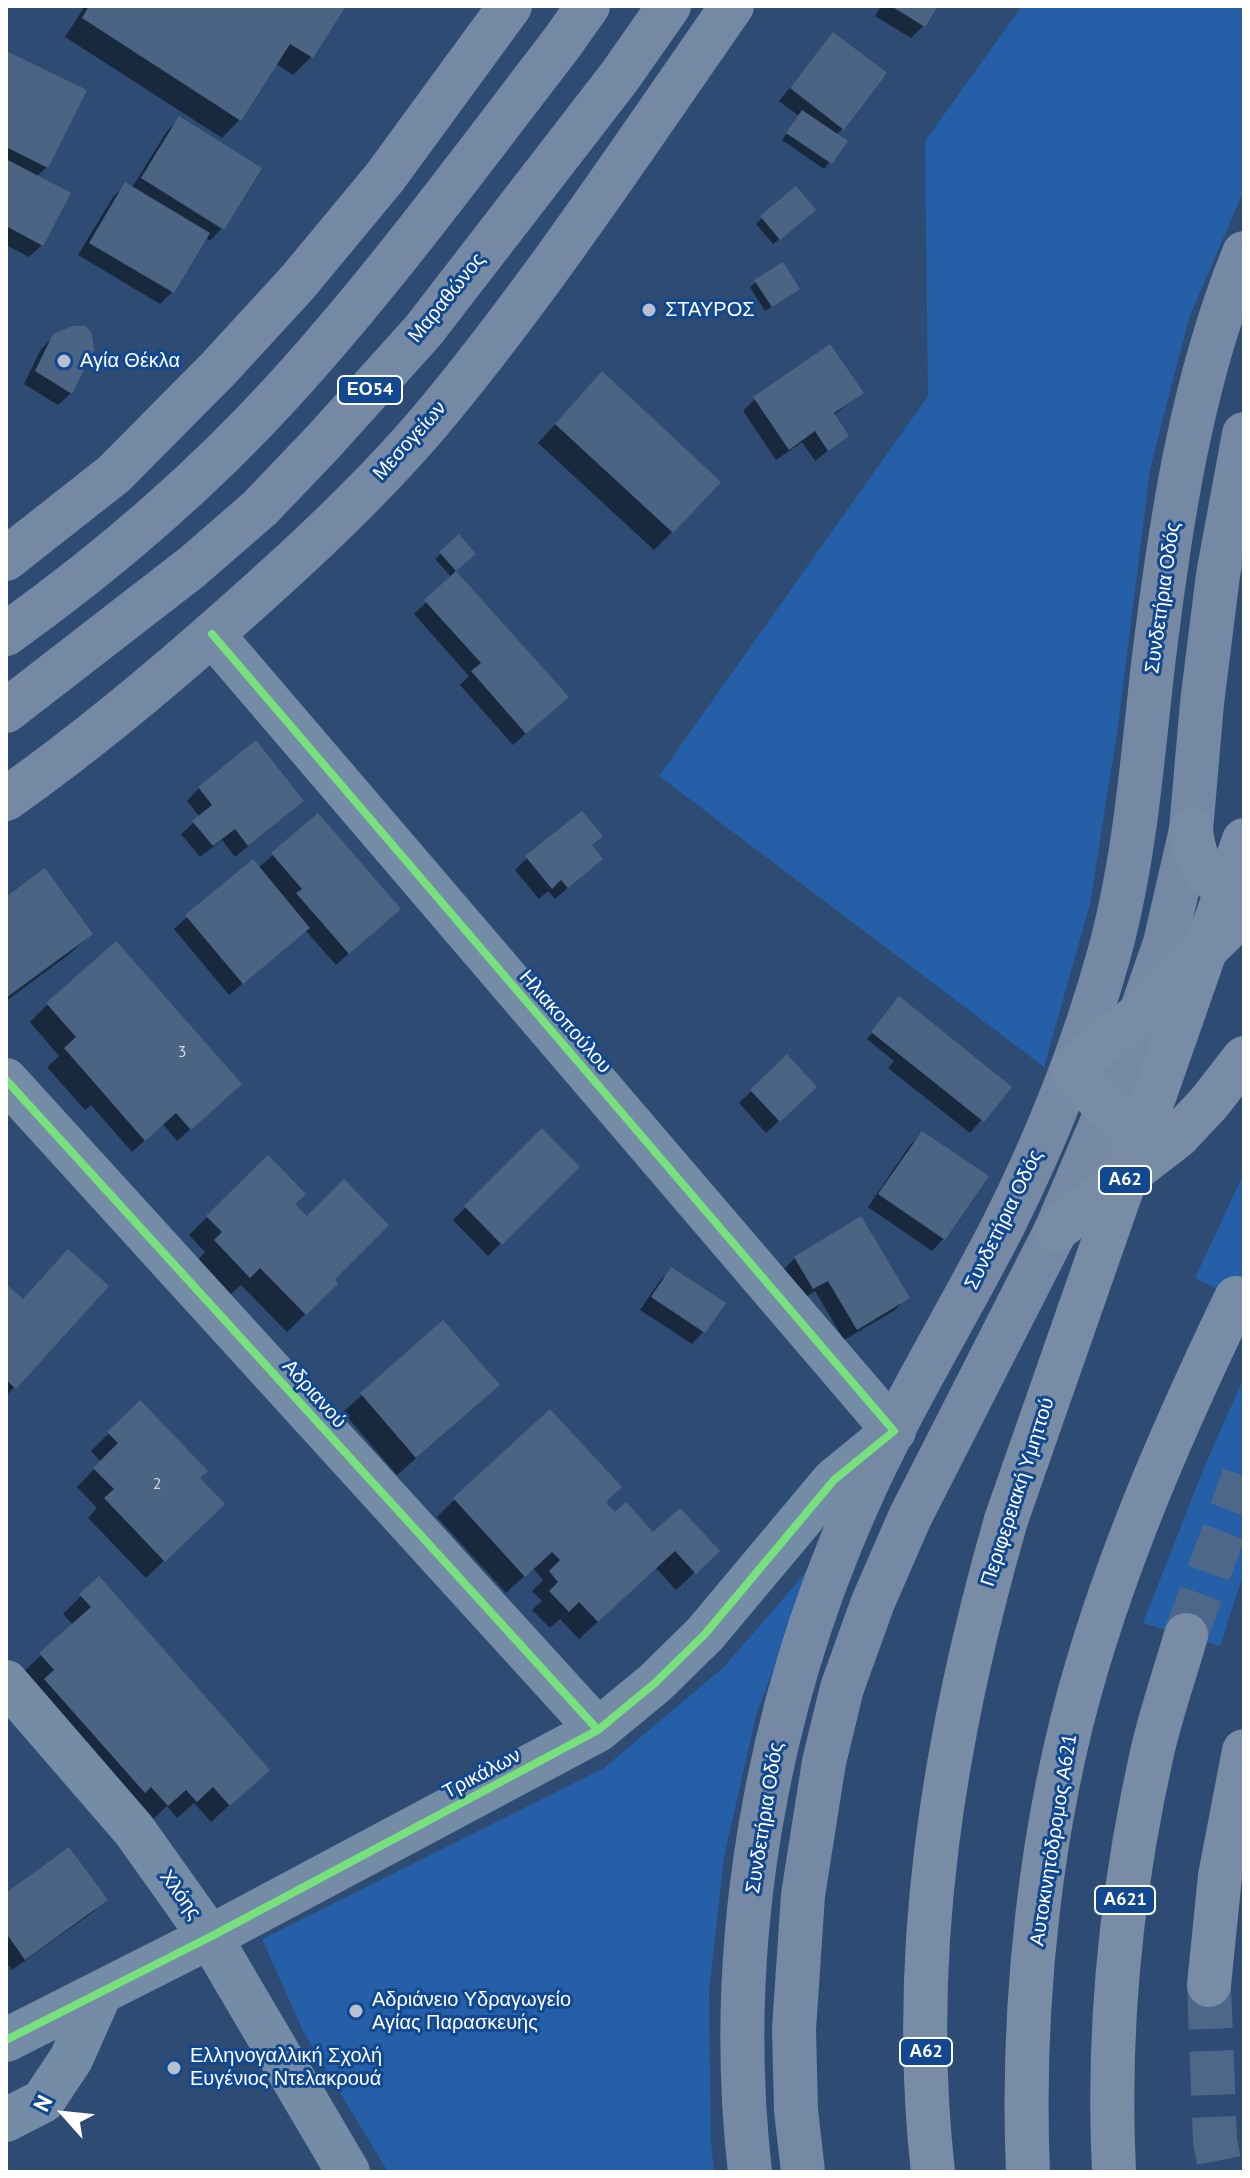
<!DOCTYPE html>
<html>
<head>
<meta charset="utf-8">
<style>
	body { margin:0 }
	#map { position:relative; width:1250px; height:2178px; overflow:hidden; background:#2e4c73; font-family:"PT Sans",sans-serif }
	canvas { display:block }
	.frame { position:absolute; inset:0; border:8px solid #fff; pointer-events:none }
	.north { position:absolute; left:24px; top:2074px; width:80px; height:80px; -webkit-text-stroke:6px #114890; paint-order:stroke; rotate:297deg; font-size:22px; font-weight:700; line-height:32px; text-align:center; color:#fff }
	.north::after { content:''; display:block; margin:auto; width:28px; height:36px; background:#fff; clip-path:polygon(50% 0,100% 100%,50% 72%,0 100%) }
</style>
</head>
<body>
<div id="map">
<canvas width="1250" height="2178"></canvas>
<div class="frame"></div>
<div class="north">N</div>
</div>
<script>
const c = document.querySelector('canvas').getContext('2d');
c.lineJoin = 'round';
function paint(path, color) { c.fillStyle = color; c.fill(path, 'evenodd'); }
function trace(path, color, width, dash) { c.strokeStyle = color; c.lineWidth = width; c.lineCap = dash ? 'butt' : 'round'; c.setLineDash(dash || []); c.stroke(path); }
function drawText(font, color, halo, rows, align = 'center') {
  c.font = font + ' "PT Sans",sans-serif'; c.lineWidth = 6; c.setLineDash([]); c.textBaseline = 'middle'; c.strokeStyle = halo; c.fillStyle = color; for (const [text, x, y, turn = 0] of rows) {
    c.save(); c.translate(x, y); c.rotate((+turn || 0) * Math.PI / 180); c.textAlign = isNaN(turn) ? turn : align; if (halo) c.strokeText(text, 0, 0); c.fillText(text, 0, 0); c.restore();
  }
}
paint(new Path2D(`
	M1022,6H1244V190L1189,318L1150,469L1118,726L1090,904L1044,1067L659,776L928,396L925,141Z
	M1244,1173V1302L1195,1278Z
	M1244,1377V1572L1220,1646L1143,1623L1204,1468Z
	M813,1564L756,1715L724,1857L709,1992L711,2143L714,2172H388L303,2031L262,1939L604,1768L724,1667Z`), '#245fa7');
paint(new Path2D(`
	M85,6H344L311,57L293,75L275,63L240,119L222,138L65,37Z
	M881,6H936L923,26L911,38L875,16Z
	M833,35L843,128L836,135L845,141L824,169L782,140L799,116L779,101Z
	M6,53L47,167L36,177L42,245L29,257L6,245Z
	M179,119L222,228L210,241L205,237L173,291L160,304L78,255L113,197L125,185L131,189L167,131Z
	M808,216L773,244L756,224L762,218Z
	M756,282L791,294L765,311L750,287Z
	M54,336L71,393L58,405L24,384L41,349Z
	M584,392L672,532L654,550L538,443Z
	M861,393L833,416L847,436L815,461L802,442L776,460L743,411L755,399Z
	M459,537L473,554L454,572L566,697L513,745L460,685L469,676L414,614L452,578L435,559Z
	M199,788L289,813L235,857L222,840L200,857L181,834L200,817L187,801Z
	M318,816L386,921L336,965L305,930L229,995L174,929L187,917L258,868Z
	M590,846L601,859L555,899L548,891L539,899L515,870L527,858Z
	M6,899L90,934L72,952L6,1001Z
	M48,1004L227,1096L177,1141L163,1124L132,1152L91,1105L85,1110L47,1067L59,1056L30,1022Z
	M894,1005L1009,1087L970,1133L888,1068L894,1061L867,1039Z
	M787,1057L802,1099L766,1133L739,1103Z
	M542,1131L578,1167L488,1256L453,1220Z
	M923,1133L944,1238L932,1251L868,1207L910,1145Z
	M268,1157L336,1284L287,1332L241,1285L231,1294L198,1260L205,1252L189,1235Z
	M68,1251L106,1286L6,1396V1287L22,1301Z
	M795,1258L907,1297L895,1310L844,1340L815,1291L801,1300L783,1270Z
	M671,1269L704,1331L692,1344L640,1310L659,1282Z
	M443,1322L479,1403L397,1475L343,1412Z
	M140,1403L198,1479L222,1504L146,1578L88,1518L97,1508L77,1487L101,1462L91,1451Z
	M455,1499L604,1503L614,1515L653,1535L717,1551L676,1590L656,1568L579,1639L560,1619L550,1628L532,1610L542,1601L532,1591L543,1580L533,1568L506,1593L437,1517Z
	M81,1596L267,1770L211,1822L194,1803L177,1818L167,1806L149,1823L23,1672L73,1625L63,1614Z
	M6,1895L105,1900L93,1912L12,1970L6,1962Z`), '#0007');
paint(new Path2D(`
	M89,6H346L313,58L290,44L241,121L82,18Z
	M891,6H938L925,27Z
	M833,32L887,73L844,130L790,88Z
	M6,51L87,90L48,168L6,147Z
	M802,110L848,141L832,164L786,133Z
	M179,116L262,168L224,230L141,178Z
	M6,159L71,193L43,246L6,226Z
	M125,182L210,233L174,293L89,243Z
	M796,186L816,210L780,240L760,216Z
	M783,262L800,289L772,307L754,280Z
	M72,326H86L92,334L94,350L72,394L35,371L53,334Z
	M830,344L864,393L834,413L849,436L828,451L815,431L789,450L753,397Z
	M602,371L721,482L673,533L555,424Z
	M459,534L476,554L456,571L569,697L526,734L471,671L481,663L424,600L456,571L439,552Z
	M256,740L304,801L248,846L235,829L213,846L192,821L212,805L198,787Z
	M582,811L603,836L592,845L603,859L568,888L561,880L552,889L525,856Z
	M318,813L401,909L349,954L296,893L302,889L271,853Z
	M253,859L310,928L243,984L185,915Z
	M45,868L93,934L6,998V897Z
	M116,941L242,1084L191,1130L176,1113L145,1141L64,1048L76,1037L46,1003Z
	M899,996L1012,1087L984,1122L871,1032Z
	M787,1054L817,1087L780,1122L750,1090Z
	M542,1128L580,1167L502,1245L464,1206Z
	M922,1131L989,1176L945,1240L878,1194Z
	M268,1155L306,1194L295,1204L307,1216L344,1179L389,1225L335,1279L338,1284L306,1315L260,1268L250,1278L214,1240L222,1232L206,1216Z
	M861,1216L910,1298L857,1330L828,1281L813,1289L794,1257Z
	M68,1249L109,1286L16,1389L6,1380V1284L23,1299Z
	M671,1267L726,1303L705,1333L651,1297Z
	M443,1320L500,1385L416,1458L360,1393Z
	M140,1400L208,1471L200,1478L225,1504L165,1562L104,1498L114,1489L93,1468L118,1443L107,1432Z
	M550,1409L622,1487L606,1502L615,1512L626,1502L653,1532L680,1508L720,1551L696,1574L675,1551L598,1622L579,1602L569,1612L549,1591L558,1582L549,1571L560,1560L552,1552L525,1577L453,1498Z
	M99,1576L270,1770L230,1806L213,1787L197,1802L186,1790L168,1806L151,1787L145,1793L44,1679L54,1670L39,1653L91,1607L79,1594Z
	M69,1847L108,1900L25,1960L6,1933V1893Z`), '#4b6483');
trace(new Path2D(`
	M1186,1635L1244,1476
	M1209,1985L1215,2141L1221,2172`), '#4d6788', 44, [44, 22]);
trace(new Path2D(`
	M6,1080L598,1730
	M6,1682L134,1830L210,1937L348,2172
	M6,2040L210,1937L598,1730L655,1683L705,1634L834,1480L894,1431L212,634
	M6,2120L43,2101L71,2059L100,1994`), '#758ca6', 44);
trace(new Path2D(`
	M6,559L114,474L219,368L298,282L385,177L510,6
	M6,634C107,562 201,481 284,390C384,280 471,161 561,44L588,6
	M6,711L192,567L260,508L323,442L423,331L620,76L669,6
	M6,799C87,742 162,679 236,613C308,549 380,482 441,408C546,280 638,141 732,6
	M750,2172C724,1947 766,1709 858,1503C900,1408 956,1318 1003,1226C1047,1138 1083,1048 1109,954C1135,859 1142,762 1153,665C1170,525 1191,383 1244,253
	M803,2172L796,2110L794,2029L803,1895L824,1762L842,1688L873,1602L910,1517L1056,1230L1107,1110L1165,943L1191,830L1202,703L1218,575L1244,434`), '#7589a5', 44);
trace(new Path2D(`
	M1191,830C1194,861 1208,891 1244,886
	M1178,1136C1126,1132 1101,1108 1073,1068L1142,1012L1244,912
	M1056,1230L1178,1136L1209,1103L1244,1058
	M1209,1985L1220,1876L1244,1751
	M933,2172C908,1951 945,1732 1006,1520
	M1028,2172C1021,2006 1040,1822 1088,1663C1126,1536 1179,1417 1236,1298
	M1114,2172C1107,2030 1121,1891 1152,1753C1161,1713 1175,1674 1186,1635`), '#798ca6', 44);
trace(new Path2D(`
	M1006,1520L1244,840`), '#798ca6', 44);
trace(new Path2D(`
	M6,1080L598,1730
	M6,2040L210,1937L598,1730L655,1683L705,1634L834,1480L894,1431L212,634`), '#77e17e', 8);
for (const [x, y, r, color] of [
	[649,310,8,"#b6c0ce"],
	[64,361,8,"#b6c0ce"],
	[356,2011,8,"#b6c0ce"],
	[174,2068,8,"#b6c0ce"]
]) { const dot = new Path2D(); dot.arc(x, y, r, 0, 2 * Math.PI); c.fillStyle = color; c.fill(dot); trace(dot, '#114890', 3); }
drawText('16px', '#d2d8e0', null, [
	["3",182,1052],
	["2",157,1484]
]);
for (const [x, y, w] of [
	[370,390,64],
	[1125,1180,52],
	[1125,1900,60],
	[926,2052,52]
]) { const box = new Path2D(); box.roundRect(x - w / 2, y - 14, w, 28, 6); c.fillStyle = '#114890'; c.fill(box); trace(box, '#fff', 2); }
drawText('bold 18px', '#fff', null, [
	["ΕΟ54",370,390],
	["Α62",1125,1180],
	["Α621",1125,1900],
	["Α62",926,2052]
]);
drawText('20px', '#fff', '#114890', [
	["Μαραθώνος",447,298,-51],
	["Μεσογείων",410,441,-48],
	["Συνδετήρια Οδός",1163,598,-82],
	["Ηλιακοπούλου",565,1022,49],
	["Συνδετήρια Οδός",1004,1220,-64],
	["Αδριανού",314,1394,48],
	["Περιφερειακή Υμηττού",1018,1492,-72],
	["Τρικάλων",482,1774,-28],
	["Συνδετήρια Οδός",765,1818,-81],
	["Αυτοκινητόδρομος Α621",1054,1840,-81],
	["Χλόης",180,1895,54]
]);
drawText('20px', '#fff', '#114890', [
	["ΣΤΑΥΡΟΣ",665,310],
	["Αγία Θέκλα",80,361],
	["Αδριάνειο Υδραγωγείο",372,2000],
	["Αγίας Παρασκευής",372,2023],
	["Ελληνογαλλική Σχολή",190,2056],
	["Ευγένιος Ντελακρουά",190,2079]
], 'left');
</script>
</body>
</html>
